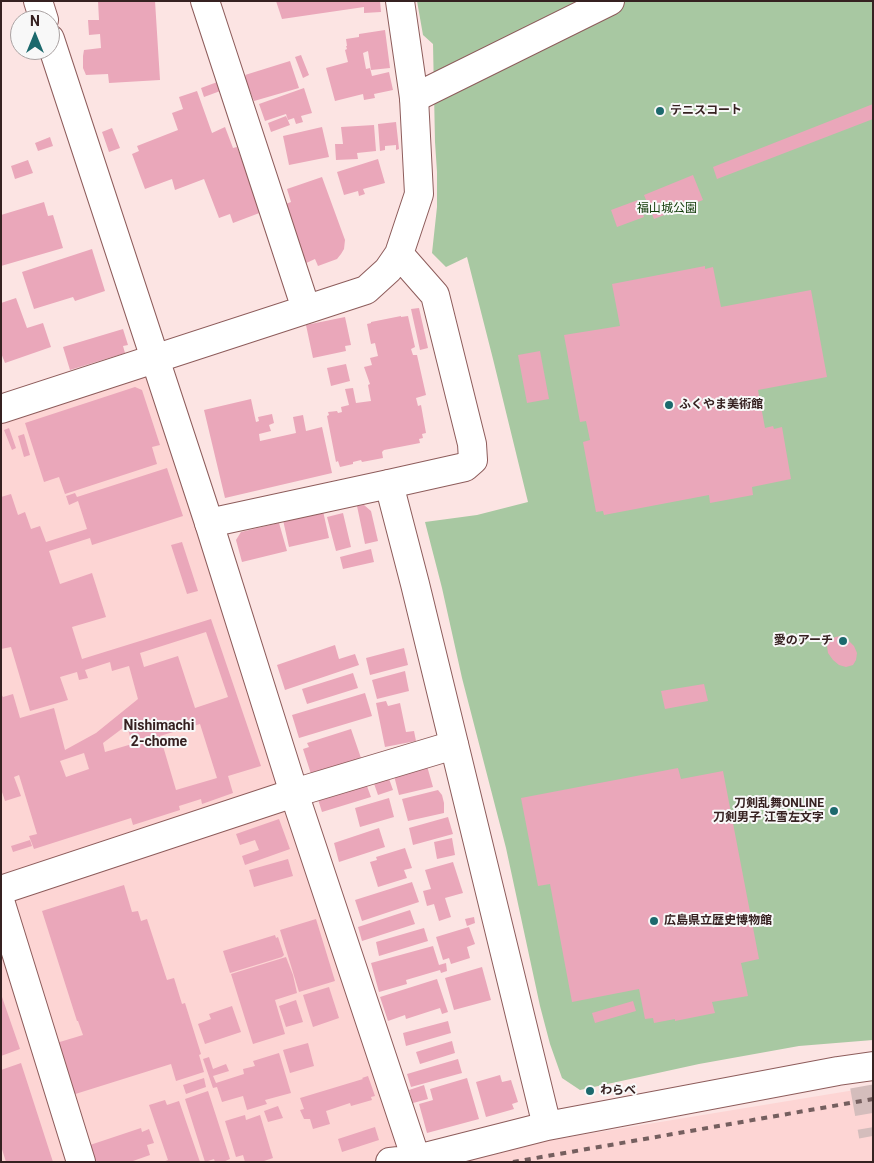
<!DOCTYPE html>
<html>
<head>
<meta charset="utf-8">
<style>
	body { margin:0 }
	#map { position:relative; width:874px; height:1163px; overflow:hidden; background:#fce4e3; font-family:Roboto,sans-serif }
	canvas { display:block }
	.frame { position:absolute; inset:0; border:2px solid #362121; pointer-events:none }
	.north { position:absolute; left:10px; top:10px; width:50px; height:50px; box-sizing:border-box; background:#f8f8f8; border:1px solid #aaa2a2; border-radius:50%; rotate:0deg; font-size:14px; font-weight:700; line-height:20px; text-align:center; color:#362121 }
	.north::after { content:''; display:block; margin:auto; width:18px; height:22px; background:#1c696d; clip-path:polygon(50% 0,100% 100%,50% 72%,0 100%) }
</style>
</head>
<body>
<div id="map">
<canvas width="874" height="1163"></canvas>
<div class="frame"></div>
<div class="north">N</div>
</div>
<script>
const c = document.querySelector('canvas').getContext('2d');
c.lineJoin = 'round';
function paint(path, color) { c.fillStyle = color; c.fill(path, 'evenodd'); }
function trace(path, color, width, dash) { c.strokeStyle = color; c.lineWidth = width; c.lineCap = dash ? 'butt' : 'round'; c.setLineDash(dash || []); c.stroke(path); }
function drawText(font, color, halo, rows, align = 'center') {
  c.font = font + ' Roboto,"Noto Sans JP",sans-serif'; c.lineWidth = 4; c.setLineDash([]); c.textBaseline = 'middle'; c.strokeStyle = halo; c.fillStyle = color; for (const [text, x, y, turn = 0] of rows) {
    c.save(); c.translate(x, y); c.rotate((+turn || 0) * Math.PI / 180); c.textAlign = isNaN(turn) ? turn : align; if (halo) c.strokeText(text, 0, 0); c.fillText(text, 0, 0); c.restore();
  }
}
paint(new Path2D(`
	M152,363L414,1162H1V412Z
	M873,1087V1162H417Z`), '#fdd5d4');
paint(new Path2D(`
	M417,1H873V1040L799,1046L699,1064L580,1090L562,1078L550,1044L540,1006L506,848L462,678L442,588L425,522L477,515L528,502L493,359L467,257L446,267L432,253L437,207V172L435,142L433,44L423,35Z`), '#a8c8a2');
paint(new Path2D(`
	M98,1H155L160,80L109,83L108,74L86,75L83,68V56L84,50L101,48L100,34L89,35L88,20H99Z
	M276,1H380L381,12L364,13V7L282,19Z
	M385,30L390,68L371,70L368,51L363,53L366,69L370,68L372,76L389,72L393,90L374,94L375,98L364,100L363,94L335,101L326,68L348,62L345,50L347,49L346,46H347L346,39L359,37V34Z
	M301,55L309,75L303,78L295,57Z
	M290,61L299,88L254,101L244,77L246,76L245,75Z
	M220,81L223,90L204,97L201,88Z
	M304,88L312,113L301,116L303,122L296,124L294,118L288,120L286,114L265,121L259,104Z
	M197,91L212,133L225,127L233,148L237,147L262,212L233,223L230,214L219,218L204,179L175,190L172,179L145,189L132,154L139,151L137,146L178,130L172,113L183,109L179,97Z
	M873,104V119L717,179L713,167Z
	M286,116L290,125L271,132L268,123Z
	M396,122L399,149L396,150V145L385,146V150L380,151L378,124Z
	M374,125L376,151L357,153L358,159L336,160L335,144H343L341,127Z
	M322,127L329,157L289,165L283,136Z
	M112,128L120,148L109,152L102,132Z
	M50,137L53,146L38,151L35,143Z
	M378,159L385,183L363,189L365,194L359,196L358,191L344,195L337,172Z
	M28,160L33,173L15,179L11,166Z
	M693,175L703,200L654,219L644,195Z
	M322,177L345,240L344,249L341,254L337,259L318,266L315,259L304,264L283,205L291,202L287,189Z
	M638,200L644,217L617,227L611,210Z
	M44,202L48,216L53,215L63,248L1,266V215Z
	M92,249L105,291L75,301L73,297L34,309L22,272Z
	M705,266V269L713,267L721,307L811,290L827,377L758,390L765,428L773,426L774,429L782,427L791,479L752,487L753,495L710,503L709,495L604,515L603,511L596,512L583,442L590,440L586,421L580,422L564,335L620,326L612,284Z
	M16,298L27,328L43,323L51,347L5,363L1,353V303Z
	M419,308L428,348L420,350L411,309Z
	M401,316V317L408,316L415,347L411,349L413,355H417L426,395L416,398L418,406L421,405L426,433L422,434L423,438L419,439L420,443L384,450L382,452L383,458L362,462L361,460L353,462V464L340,467L338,461L336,462L327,416L329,415L328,412L337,411L338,413L342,412L341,407L349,405L345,389L353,388L356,403L371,401L368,385L370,384L364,367L372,365L370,358L378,356L375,343L371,344L367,324L371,323V322Z
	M345,317L351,345L345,346L346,351L313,358L306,325Z
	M123,329L128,345L123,346L125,353L70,370L63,347Z
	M540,351L549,399L527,403L518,355Z
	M346,364L350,381L331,386L327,368Z
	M135,387L142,390L160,445L152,447L157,464L65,494L59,477L44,482L25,423Z
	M251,399L256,422L259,421L258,417L272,414L274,423L269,425L271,431L259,434L260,441L296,433L293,417L303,415L306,431L322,427L332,473L225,498L204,410Z
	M9,428L16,448L12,450L4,430Z
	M24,434L30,455L24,457L18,436Z
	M167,468L183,516L92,545L90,538L49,551L60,584L92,573L106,617L72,627L82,659L211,619L261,766L228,776L233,793L202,804L201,799L179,806L180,810L133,825L131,818L34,849L29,836L37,834L19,775L14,777L21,796L5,801L1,789V694L3,697L13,694L20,718L54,708L65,750L96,733L138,699L129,666L112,671L110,662L85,670L88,678L79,680L77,672L60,677L68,700L30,711L11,647L1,649V497L11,494L18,515L25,512L31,529L40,526L46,542L87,529L78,501L69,505L66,496L75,493L77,497ZM206,632L228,697L195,708L178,656L144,667L140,653ZM200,724L217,778L176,790L160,736ZM127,725L132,744L105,752L103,743ZM84,753L89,769L66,777L60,761Z
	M364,505L371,511L378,541L365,544L357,506Z
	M323,511L329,538L289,547L283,520Z
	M343,513L351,547L336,551L327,517Z
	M279,523L287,551L242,562L236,540L241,532Z
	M182,542L198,591L187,594L171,545Z
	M371,549L374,562L343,569L340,557Z
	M842,636L848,640L854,646L857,653L856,660L853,665L846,667L839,665L833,660L828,653L827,646L830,640L835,637Z
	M335,645L339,659L355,654L359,665L285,690L277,665Z
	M404,648L408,665L370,675L366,658Z
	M405,671L409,691L377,699L372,680Z
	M353,673L358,688L307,704L302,689Z
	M704,684L708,701L665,709L661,691Z
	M365,693L372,716L299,738L292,715Z
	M386,701L388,706L400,703L406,732L414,731L416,741L385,747L376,703Z
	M351,729L361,758L311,774L303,749L309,747L307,743Z
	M425,759L433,787L399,795L392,768Z
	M678,768L681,779L723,771L759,959L741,963L748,996L712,1002L715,1013L675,1021V1019L654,1023L653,1018L645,1019L639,989L572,1002L550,884L538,886L521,798Z
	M387,773L393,790L378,795L372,778Z
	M364,778L371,797L322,812L316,793Z
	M438,790L442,795L444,803V813L408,821L402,799Z
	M389,798L394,817L360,827L355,808Z
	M448,817L453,834L413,845L409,828Z
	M279,819L290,849L245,865L242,856L259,850L255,840L240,845L236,834Z
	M379,828L385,847L339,862L334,843Z
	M452,838L455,855L437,859L434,842Z
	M30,840L32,846L13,852L11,846Z
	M405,848L412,868L404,870L407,878L378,887L370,862L377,860L376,857Z
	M288,859L293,876L254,887L249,870Z
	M453,862L463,893L445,898L451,917L439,921L434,904L427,906L423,891L431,889L425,870Z
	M412,882L419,902L362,921L355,900Z
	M124,885L132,912L138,911L141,921L147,919L167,980L174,978L182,1004L185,1003L201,1054L199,1055L204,1072L176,1081L171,1064L69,1096L53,1044L83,1035L78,1021H77L42,911Z
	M410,910L415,924L362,941L358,927Z
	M474,917L475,923L467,926L465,919Z
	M316,919L335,981L299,992L280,930Z
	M469,927L475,944L467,947L470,958L451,964L449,958L443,960L436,937Z
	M424,928L428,941L379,956L376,942Z
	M275,935L276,938L278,937L284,955L282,957L230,973L223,951Z
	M433,946L439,965L446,963L447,971L441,973L440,970L406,980L407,984L379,992L371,963Z
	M286,957L293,975L297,993L275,1000L285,1034L253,1044L231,974Z
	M482,967L491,1000L454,1010L445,978Z
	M437,979L448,1012L442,1014L440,1008L406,1019L405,1015L388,1021L380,997Z
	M329,987L339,1018L313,1027L303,995Z
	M1,994L20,1049L1,1056Z
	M296,1000L303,1022L286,1027L279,1006Z
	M633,1001L636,1011L595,1023L592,1013Z
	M232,1006L241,1032L205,1044L198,1024L211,1019L209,1014Z
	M448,1021L451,1033L406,1046L403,1033Z
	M452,1041L455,1053L420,1064L416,1052Z
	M308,1043L314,1066L290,1073L283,1050Z
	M279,1053L291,1093L265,1100L267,1104L247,1110L243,1096L222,1102L217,1087L213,1088L203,1059L209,1057L213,1069L226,1064L229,1071L213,1076L216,1083L244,1074L243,1069L255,1066L253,1061Z
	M458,1059L462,1073L411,1087L407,1074Z
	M21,1063L53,1162H6L1,1146V1070Z
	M500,1075L502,1082L511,1080L518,1102L512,1104L514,1109L486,1117L476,1082Z
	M368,1076L375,1096L371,1097L372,1100L351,1106L350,1103L326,1111L330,1124L313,1129L310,1119H304L300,1110L304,1109L300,1098L363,1079L362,1078Z
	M204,1078L206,1087L186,1094L183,1085Z
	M467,1078L479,1119L427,1133L419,1104L433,1100L430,1089Z
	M424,1085L428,1099L413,1103L409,1090Z
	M208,1091L230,1159L223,1162H215L214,1159L205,1162L185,1099Z
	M165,1100L167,1105L179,1101L200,1162H163L168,1160L149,1105Z
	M278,1106L283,1118L268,1122L264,1111Z
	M245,1115L246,1120L260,1115L273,1158L261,1162H245L243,1155L236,1157L225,1121Z
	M375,1127L379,1140L342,1152L338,1139Z
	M141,1128L142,1132L149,1129L154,1143L147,1145L150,1155L133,1161L134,1162H96L90,1145Z`), '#eaa7ba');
trace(new Path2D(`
	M864,1086L873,1136`), '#d4bdbc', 28, [28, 14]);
const street = new Path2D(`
	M205,1L306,309
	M1,409L366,290L388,270L399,254L419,194L414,98L400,1
	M209,523L389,484L465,467L473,460L472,444L435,295L399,254
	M1,890L294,793L454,745`);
const secondary = new Path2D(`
	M38,1L44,20
	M50,39L209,523L294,793L417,1162
	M414,98L610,1
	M389,484L415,584L547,1126
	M1,904L81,1162
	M390,1162L417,1159L547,1126L838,1071L873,1066`);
trace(street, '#8d5c5b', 30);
trace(secondary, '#8d5c5b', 30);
trace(street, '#fff', 28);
trace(secondary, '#fff', 28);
trace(new Path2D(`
	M513,1162L873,1099`), '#755f5f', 4, [6, 6]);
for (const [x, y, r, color] of [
	[660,111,5,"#1c696d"],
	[669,405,5,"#1c696d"],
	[843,641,5,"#1c696d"],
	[834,811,5,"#1c696d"],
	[654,921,5,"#1c696d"],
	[590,1091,5,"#1c696d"]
]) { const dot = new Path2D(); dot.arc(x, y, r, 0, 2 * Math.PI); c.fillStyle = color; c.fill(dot); trace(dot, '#f8f8f8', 2); }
drawText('bold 12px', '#362121', '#f8f8f8', [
	["テニスコート",670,111],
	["ふくやま美術館",679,405],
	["愛のアーチ",833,641,"right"],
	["刀剣乱舞ONLINE",824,804,"right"],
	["刀剣男子 江雪左文字",824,818,"right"],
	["広島県立歴史博物館",664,921],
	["わらべ",600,1091]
], 'left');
drawText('12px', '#0e3805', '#f8f8f8', [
	["福山城公園",667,209]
]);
drawText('bold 14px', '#362121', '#f8f8f8', [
	["Nishimachi",159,726],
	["2-chome",159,742]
]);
</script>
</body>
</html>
